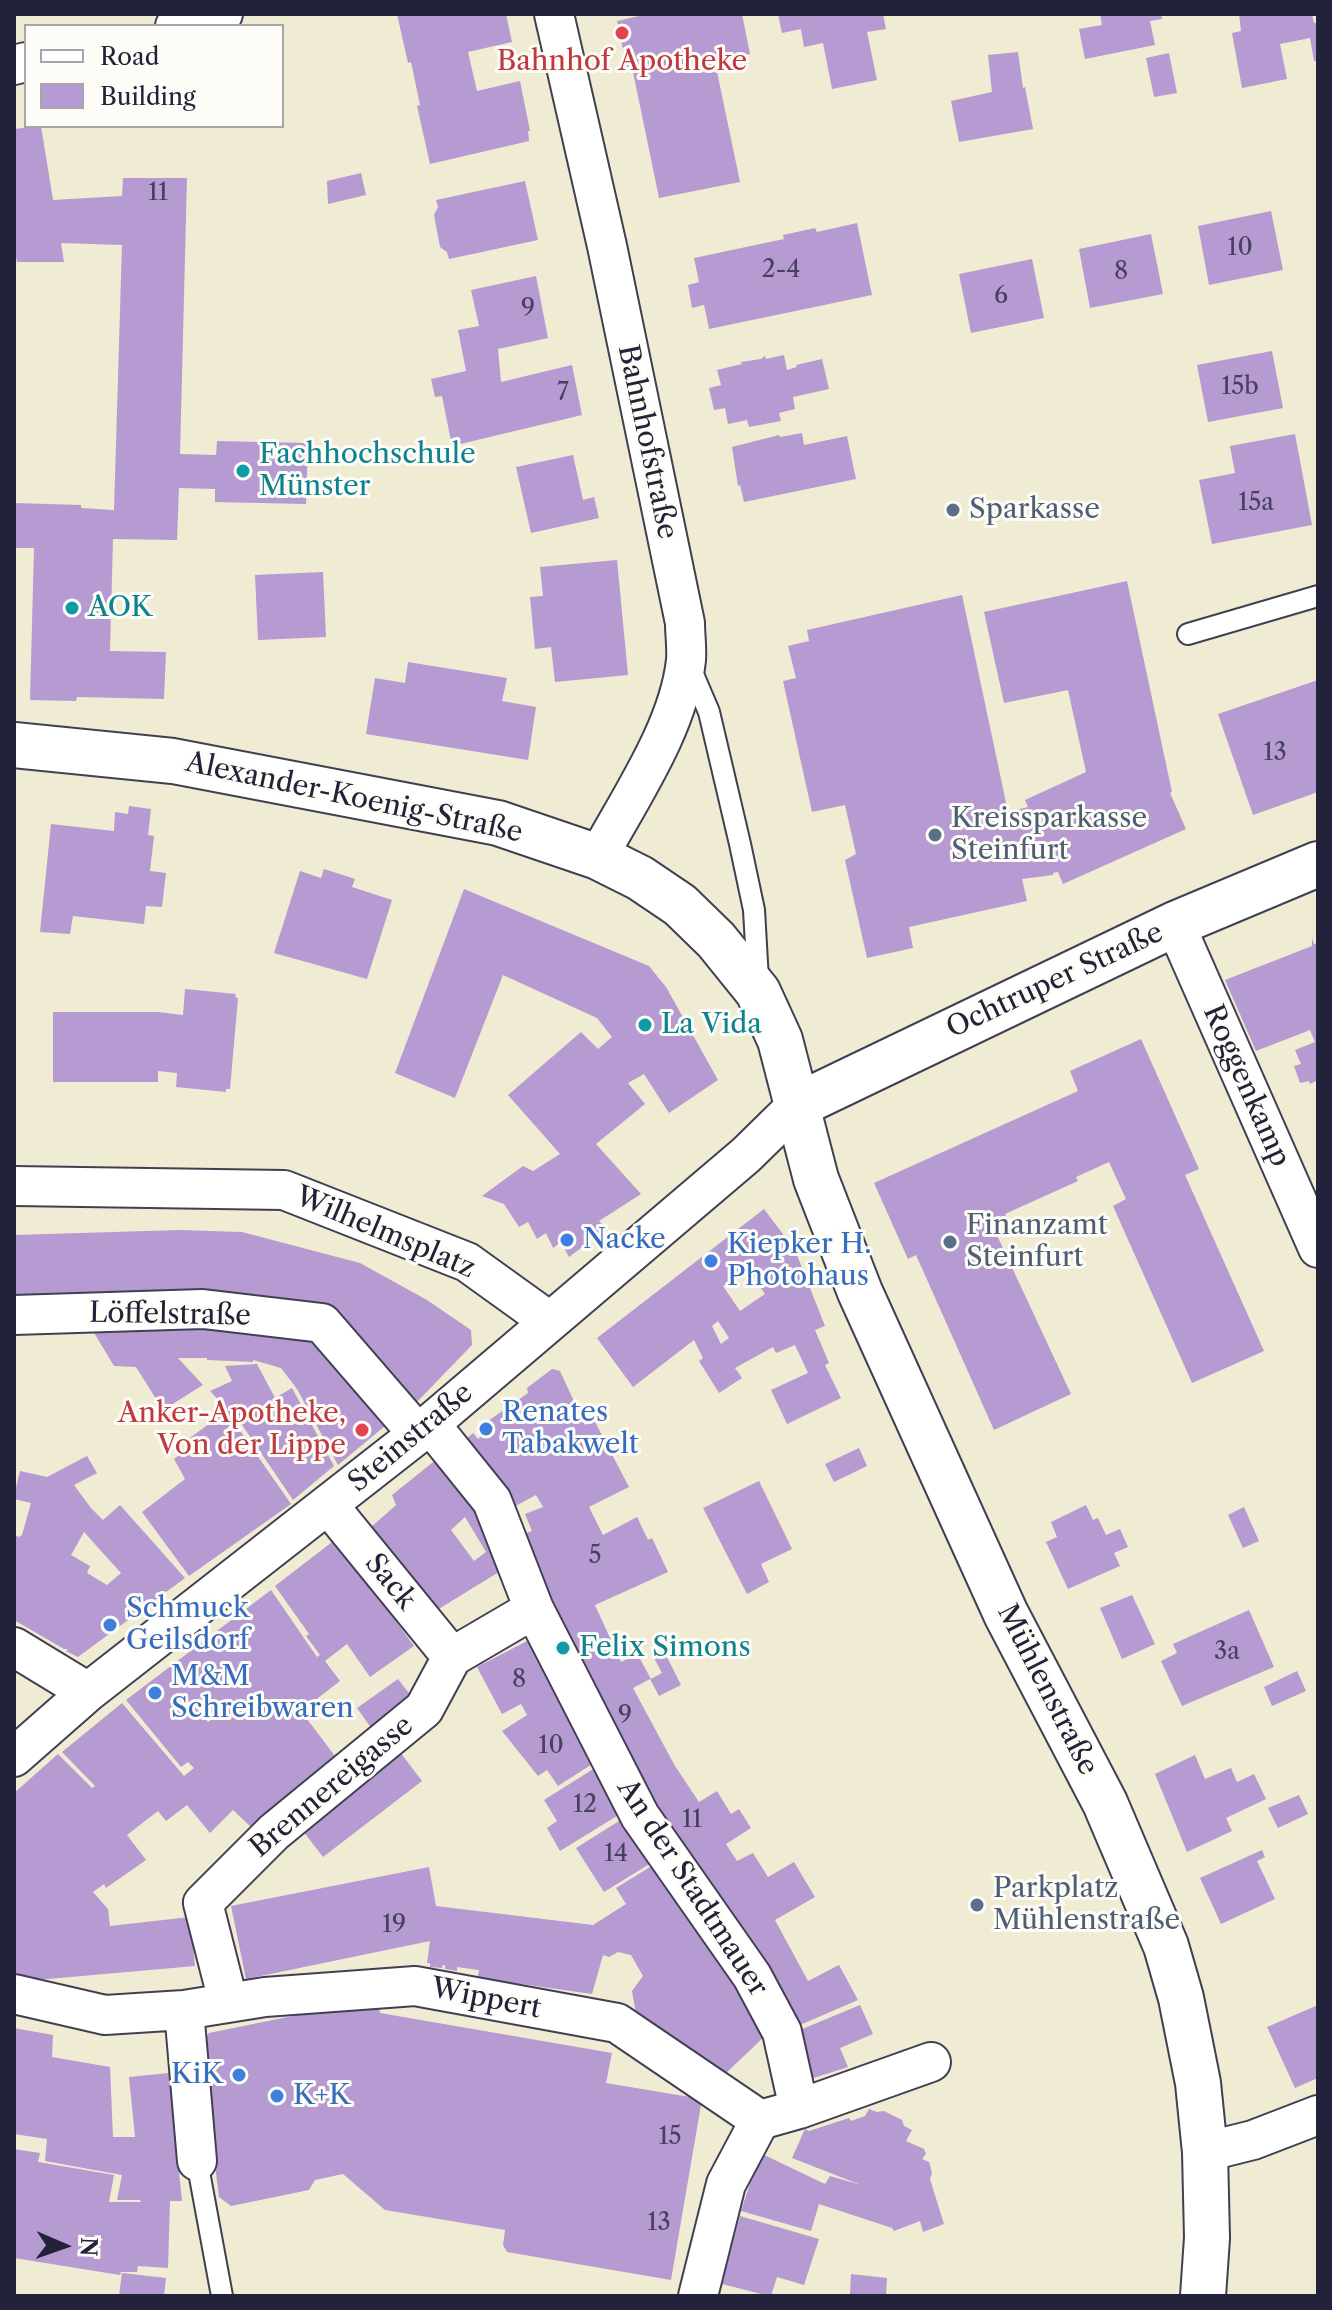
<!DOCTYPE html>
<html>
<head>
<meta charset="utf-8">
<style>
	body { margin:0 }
	#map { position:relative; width:1332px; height:2310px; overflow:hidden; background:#f0ebd3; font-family:"Libre Caslon Text",serif }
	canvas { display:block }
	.frame { position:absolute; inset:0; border:16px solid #22223b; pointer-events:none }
	.legend { position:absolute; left:24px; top:24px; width:260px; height:104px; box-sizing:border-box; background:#fdfcf7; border:2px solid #a5a5ac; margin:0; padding:10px 14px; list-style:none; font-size:24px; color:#22223b }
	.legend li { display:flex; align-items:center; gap:16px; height:40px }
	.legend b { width:40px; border:2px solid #a5a5ac }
	.north { position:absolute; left:24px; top:2206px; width:80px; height:80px; -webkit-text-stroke:6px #fdfcf7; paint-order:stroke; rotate:92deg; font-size:22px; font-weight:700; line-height:32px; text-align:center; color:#22223b }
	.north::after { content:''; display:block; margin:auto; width:28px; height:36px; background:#22223b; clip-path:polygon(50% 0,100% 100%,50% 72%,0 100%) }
</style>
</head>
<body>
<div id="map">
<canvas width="1332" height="2310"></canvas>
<div class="frame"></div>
<ul class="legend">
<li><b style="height:10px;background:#fff"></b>Road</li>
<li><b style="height:22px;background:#b69ad2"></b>Building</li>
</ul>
<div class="north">N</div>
</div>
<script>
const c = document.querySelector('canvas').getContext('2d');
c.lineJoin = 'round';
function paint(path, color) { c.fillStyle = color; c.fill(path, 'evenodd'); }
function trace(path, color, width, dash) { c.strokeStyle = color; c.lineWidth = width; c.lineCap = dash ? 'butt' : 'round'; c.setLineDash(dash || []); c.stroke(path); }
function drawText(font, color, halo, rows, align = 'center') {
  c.font = font + ' "Libre Caslon Text",serif'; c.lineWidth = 6; c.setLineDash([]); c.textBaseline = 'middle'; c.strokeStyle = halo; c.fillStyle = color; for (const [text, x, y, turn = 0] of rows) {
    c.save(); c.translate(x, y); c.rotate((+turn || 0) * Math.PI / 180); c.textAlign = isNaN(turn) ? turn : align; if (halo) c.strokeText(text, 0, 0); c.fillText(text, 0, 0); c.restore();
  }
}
paint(new Path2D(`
	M397,14H506L512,42L468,52L477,91L520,81L530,131H528L529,141L430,164L417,106L420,105L411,62L408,63Z
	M648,14H742L750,54L715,62L740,182L659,198L633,72L628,73L617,21Z
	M778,14H883L886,29L867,32L877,80L832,89L823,43L804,47L801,29L782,33Z
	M1100,14H1161L1162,19L1150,21L1155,45L1085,59L1079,29L1102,25Z
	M1239,14H1312L1314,23H1318V61H1314L1310,38L1280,44L1287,79L1242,88L1232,33L1241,31Z
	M1018,52L1023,88L1025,87L1033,129L959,142L951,101L992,92L988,55Z
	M1169,53L1177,93L1154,97L1146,58Z
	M41,126L53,200L122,196L123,178H187L180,454L216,455L217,441L308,443L306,504L215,502V489L179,488L177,540L113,539L110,651L166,652L164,699L77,697L76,701L30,700L34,548H14V503L81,505V508L114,510L122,245L61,243L64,262H17L14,248V129Z
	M361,173L366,195L328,204L327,181Z
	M525,181L538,240L449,259L447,252L440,247L434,215L438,207L436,200Z
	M1271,211L1283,270L1209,285L1198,226Z
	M857,223L872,295L709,329L704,305L692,308L688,285L699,282L694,258L784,239L783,235L815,228L817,232Z
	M1151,234L1163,294L1090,308L1079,249Z
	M1032,259L1044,318L971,333L959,274Z
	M536,276L548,338L498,349L501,382L572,365L582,415L452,446L442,396L435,397L431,379L466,371L458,330L479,326L471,290Z
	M1272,351L1283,408L1208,422L1197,365Z
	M784,355L787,370L797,367L796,365L822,359L829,389L793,397L795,409L779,413L781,421L749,427L747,420L728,424L725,408L714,410L709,388L721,385L717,370L742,364L741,362L761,359L765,356L766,359Z
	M802,433L804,445L847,436L856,479L744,502L740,485L738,486L732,447L779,435L780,437Z
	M1295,434L1312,525L1212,544L1199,480L1235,473L1230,446Z
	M573,455L583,500L594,497L599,518L531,533L516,467Z
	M617,560L628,675L555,682L551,647L535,649L530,597L543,596L540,567Z
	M323,572L326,637L258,640L255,575Z
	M1127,581L1172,792L1170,793L1186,829L1063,884L1058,872L1053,873V875L1022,879L1027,901L909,927L913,948L867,958L845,860L856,854L845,805L812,812L783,681L796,678L788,646L809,641L807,630L962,595L1008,812L1028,807L1025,800L1086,772L1068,690L1004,703L984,612Z
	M408,662L507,678L502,701L536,707L528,760L366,734L375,678L405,683Z
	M1318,680V792L1253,815L1218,714Z
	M129,806L151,809L148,835L154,836L150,871L166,873L162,907L146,906L144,924L73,916L70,934L40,932L51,824L114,831L115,812L128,814Z
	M324,869L355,879L352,887L392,900L367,979L274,953L300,871L321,878Z
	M464,889L649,966L666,987L718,1080L669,1113L644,1074L628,1083L645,1104L596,1144L641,1194L599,1221L606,1229L569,1257L561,1242L553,1248L546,1233L537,1239L528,1222L519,1227L504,1204L482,1196L523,1166L533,1171L560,1154L508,1095L581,1032L598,1049L612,1037L597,1018L503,975L455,1098L395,1073Z
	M1312,938L1314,944L1318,943V1080L1310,1084L1309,1081L1300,1083L1294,1066L1301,1064L1295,1050L1315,1042L1310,1030L1256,1051L1225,980L1312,946Z
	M185,989L236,994L235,997L238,998L230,1089H226V1092L176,1087L177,1073L158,1071V1082H53V1012H158L183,1015Z
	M1141,1039L1199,1169L1185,1175L1264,1351L1192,1383L1113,1206L1126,1199L1109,1162L1076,1177L1078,1181L1005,1214L1009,1222L994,1229L1071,1394L994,1430L916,1255L908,1259L874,1183L1078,1091L1070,1071Z
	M764,1209L795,1250L825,1326L815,1330L829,1363L825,1365L841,1398L787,1424L771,1390L808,1373L795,1345L776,1353L773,1347L735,1368L742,1378L719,1393L699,1361L703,1358L694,1340L633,1387L597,1338ZM748,1269L765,1294L740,1311L723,1286ZM718,1321L729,1338L721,1344L712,1326Z
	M180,1230L242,1232L360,1263L427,1300L471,1330L472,1345L414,1405L341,1315L331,1311L148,1292L14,1299V1235Z
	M164,1321L317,1341L385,1426L338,1465L297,1389L281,1368L253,1360V1362L207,1360V1358H178L203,1385L163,1410L136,1367L114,1366L93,1331L164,1329Z
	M257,1364L275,1398L292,1388L334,1466L293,1500L238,1419L234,1422L291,1504L189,1576L142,1512L185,1479L174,1459L191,1446L187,1440L228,1410L210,1391L232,1381L225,1366Z
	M552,1369L560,1371L585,1425L594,1420L629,1487L589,1507L603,1535L637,1517L648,1540L652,1538L668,1572L595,1605L621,1662L636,1655L639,1657L651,1679L662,1673L653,1656L664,1651L681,1685L659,1696L650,1679L633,1688L675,1766L699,1802L717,1791L731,1814L739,1809L751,1828L726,1844L737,1861L753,1853L768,1877L794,1862L815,1897L775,1920L808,1981L839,1965L858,2000L793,2028L595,1705L521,1535L532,1531L525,1514L543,1507L536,1495L508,1510L464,1441L473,1433L478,1439L483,1435L481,1426L528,1393L527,1388Z
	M859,1448L867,1466L834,1482L825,1464Z
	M442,1455L512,1564L437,1610L370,1528L396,1505L392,1495ZM465,1517L486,1552L474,1561L451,1530Z
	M87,1456L97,1473L74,1485L91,1508L103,1520L120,1505L185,1578L78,1657L66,1651L68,1649H64L14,1620V1535L19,1537L22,1535L31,1503L14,1499V1496L20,1471L47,1477ZM84,1532L121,1573L107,1585L87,1573L90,1566L71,1555Z
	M759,1481L792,1549L761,1564L769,1582L747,1594L703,1508Z
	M1086,1505L1093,1520L1098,1518L1106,1535L1120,1529L1128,1547L1114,1553L1120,1566L1068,1589L1046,1542L1057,1537L1051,1522Z
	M1244,1507L1259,1541L1243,1548L1228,1515Z
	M336,1539L414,1646L370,1677L347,1644L325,1661L340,1681L301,1711L338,1760L251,1827L233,1810L210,1833L187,1805L166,1821L158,1811L127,1835L146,1860L106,1888L104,1884L93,1892L108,1909L110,1926L190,1917L195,1966L14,1982V1793L58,1754L92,1788L95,1786L62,1752L122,1703L184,1776L194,1768L188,1762L181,1767L126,1700L271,1590L317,1657L320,1655L306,1636L309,1634L275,1586ZM200,1698L215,1717L208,1722L193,1704Z
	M1132,1595L1155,1644L1122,1659L1100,1608Z
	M1249,1610L1274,1667L1182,1706L1161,1661L1177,1653L1173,1644Z
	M531,1639L597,1761L558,1786L547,1770L538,1776L502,1731L527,1715L521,1704L502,1714L477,1667Z
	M1297,1671L1306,1691L1272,1706L1264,1687Z
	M398,1679L415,1701L374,1732L357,1708Z
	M400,1752L422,1781L323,1857L300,1827Z
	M1195,1755L1205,1779L1231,1768L1237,1782L1254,1774L1266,1799L1226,1818L1232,1831L1187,1852L1155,1774Z
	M598,1766L625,1811L560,1851L547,1828L557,1821L544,1800Z
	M1299,1795L1308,1814L1278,1828L1268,1808Z
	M627,1816L656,1860L604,1892L576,1848Z
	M1262,1850L1265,1857L1257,1861L1275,1899L1221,1924L1200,1878Z
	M658,1862L765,2036L724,2075L636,2014L632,1991L643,1976L631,1955L618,1952L609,1957L603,1955L592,1994L521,1984V1988L509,1986L507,1982L506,1986L494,1984V1981H491V1984L477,1982L479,1970L457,1967V1971L445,1969V1965H443L442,1968L430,1967V1963H427L430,1941L246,1979L231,1906L429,1867L436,1906L593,1925L626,1904L616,1888Z
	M371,2000L379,2006L380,2013L612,2053L606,2083L702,2099L671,2280L507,2252L503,2245L505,2230L385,2210L343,2174L315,2180L309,2190L231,2206L219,2197L200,2046L209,2033Z
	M860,2005L873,2034L840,2048L848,2067L804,2081L795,2032Z
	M1318,2005V2078L1295,2088L1267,2027Z
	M14,2028L53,2035L52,2057L110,2067L113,2137H135L129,2077L169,2073L182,2201H170L168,2268L138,2266L137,2272H121L120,2275L14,2258V2149L40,2153L38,2162L114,2175L109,2202H141L140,2200H117L122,2175L45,2161L47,2139L14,2134Z
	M869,2109L877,2112L884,2111L902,2120L904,2126L912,2130L906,2141L924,2149L926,2154L922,2159L929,2162L932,2173L930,2179L944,2224L923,2232L920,2221L894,2231L892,2228L819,2204L811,2231L741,2211L760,2153L825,2184L830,2176L861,2185L792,2158L805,2129L809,2131L849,2118L851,2121L865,2116Z
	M740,2216L819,2239L804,2285L777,2277L771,2296H769L722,2284Z
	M122,2273L166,2278L164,2296H119Z
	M851,2274L887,2278L886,2296L850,2294Z`), '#b69ad2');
const lane = new Path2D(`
	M1188,634L1318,596
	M689,665L709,712L740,844L754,910L758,980
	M197,2161L222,2296`);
const street = new Path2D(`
	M554,14L607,246L685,623C685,635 687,648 686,660C679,727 630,798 598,857
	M175,26L223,14
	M14,65L26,62
	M1175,924L1318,1248
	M14,1186L284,1190L467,1262L549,1321
	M14,1315L203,1309L322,1323L418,1434
	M430,1424L492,1501L534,1609L640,1816L752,1976L782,2032L799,2109
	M329,1506L452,1657
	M14,1647L88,1692
	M14,1757L88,1692L418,1434L746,1155L796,1106
	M14,1994L105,2015L184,2010L265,1997L415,1986L617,2023L760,2120
	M228,2001L203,1903L274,1832L424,1709L452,1657L534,1609
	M184,2010L197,2161
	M1205,2152L1253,2140L1318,2115
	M698,2296L726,2184L760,2120L799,2109L931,2062`);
const secondary = new Path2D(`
	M14,745L173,761L498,823L598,857L640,878L680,905L716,940L758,992L780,1040L816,1179L860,1292L1006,1614L1105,1803L1166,1946L1181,1998L1198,2083L1205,2152L1207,2238L1203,2296
	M796,1106L1175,924L1318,864`);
trace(lane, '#414052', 24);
trace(street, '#414052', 42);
trace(secondary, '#414052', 48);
trace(lane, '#fff', 20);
trace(street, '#fff', 38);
trace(secondary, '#fff', 44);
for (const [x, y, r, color] of [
	[622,33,8,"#e0444e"],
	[243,471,8,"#0f9aa8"],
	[953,510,8,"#5c6f8a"],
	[72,608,8,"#0f9aa8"],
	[935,835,8,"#5c6f8a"],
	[645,1025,8,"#0f9aa8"],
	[567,1240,8,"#3f7fe0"],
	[950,1242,8,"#5c6f8a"],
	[711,1261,8,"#3f7fe0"],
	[486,1429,8,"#3f7fe0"],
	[362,1430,8,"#e0444e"],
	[110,1625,8,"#3f7fe0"],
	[563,1648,8,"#0f9aa8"],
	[155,1693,8,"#3f7fe0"],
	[977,1905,8,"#5c6f8a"],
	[239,2075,8,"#3f7fe0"],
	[277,2096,8,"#3f7fe0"]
]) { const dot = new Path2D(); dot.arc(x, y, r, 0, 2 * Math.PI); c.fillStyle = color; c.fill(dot); trace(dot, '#fdfcf7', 3); }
drawText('24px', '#474061', null, [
	["11",158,193],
	["10",1240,248],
	["2-4",781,270],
	["8",1121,272],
	["6",1001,296],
	["9",528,309],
	["15b",1240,387],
	["7",563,393],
	["15a",1256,503],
	["13",1275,753],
	["5",595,1556],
	["3a",1227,1652],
	["8",519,1680],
	["9",625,1716],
	["10",551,1746],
	["12",585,1805],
	["11",692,1820],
	["14",616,1854],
	["19",394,1925],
	["15",670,2137],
	["13",659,2223]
]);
drawText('28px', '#be3a42', '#fdfcf7', [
	["Bahnhof Apotheke",622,62],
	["Anker-Apotheke,",346,1414,"right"],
	["Von der Lippe",346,1446,"right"]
]);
drawText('28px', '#22223b', '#fdfcf7', [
	["Bahnhofstraße",647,442,78],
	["Alexander-Koenig-Straße",354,798,12],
	["Ochtruper Straße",1055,981,-25],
	["Roggenkamp",1246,1086,66],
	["Wilhelmsplatz",385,1233,23],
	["Löffelstraße",170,1315,1],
	["Steinstraße",411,1438,-40],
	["Sack",390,1582,51],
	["Mühlenstraße",1047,1690,63],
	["Brennereigasse",332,1787,-40],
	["An der Stadtmauer",692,1888,57],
	["Wippert",486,1999,11]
]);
drawText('28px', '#0d838f', '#fdfcf7', [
	["Fachhochschule",259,455],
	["Münster",259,487],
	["AOK",88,608],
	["La Vida",661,1025],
	["Felix Simons",579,1648]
], 'left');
drawText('28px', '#4e5e75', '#fdfcf7', [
	["Sparkasse",969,510],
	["Kreissparkasse",951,819],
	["Steinfurt",951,851],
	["Finanzamt",966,1226],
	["Steinfurt",966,1258],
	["Parkplatz",993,1889],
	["Mühlenstraße",993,1921]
], 'left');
drawText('28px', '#366cbe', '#fdfcf7', [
	["Nacke",583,1240],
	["Kiepker H.",727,1245],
	["Photohaus",727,1277],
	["Renates",502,1413],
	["Tabakwelt",502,1445],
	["Schmuck",126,1609],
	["Geilsdorf",126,1641],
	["M&M",171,1677],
	["Schreibwaren",171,1709],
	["KiK",223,2075,"right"],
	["K+K",293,2096]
], 'left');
</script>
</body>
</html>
